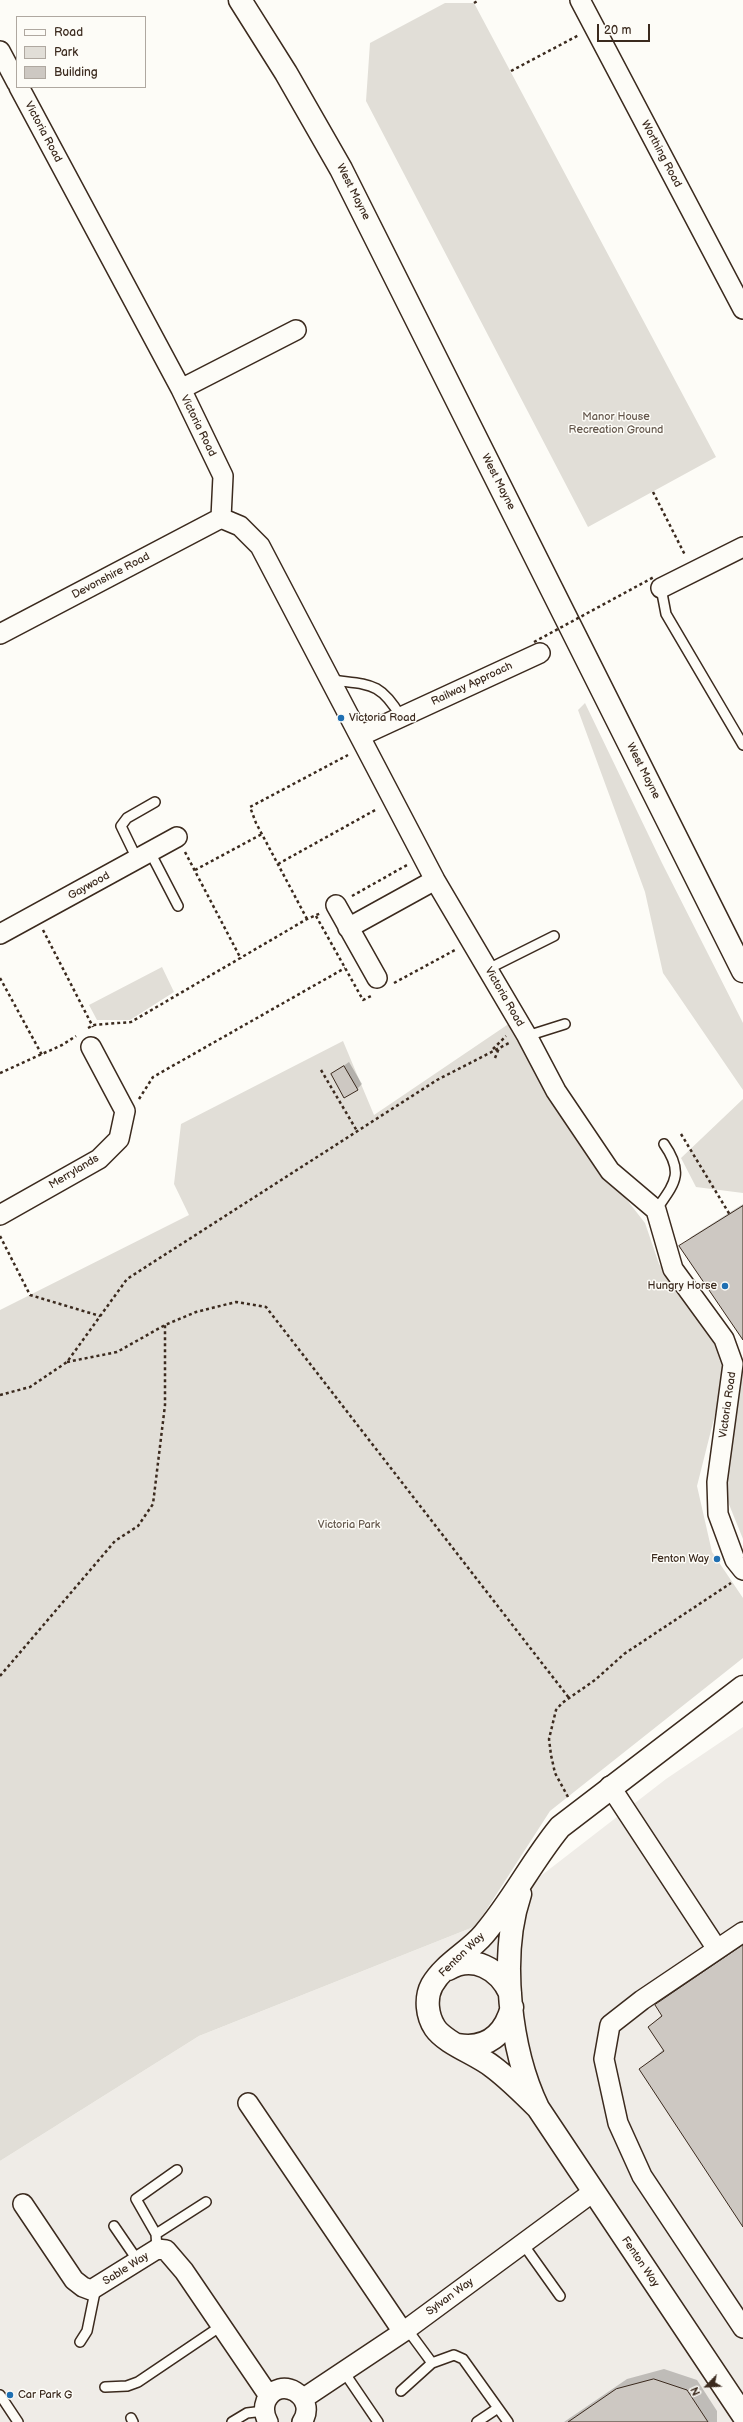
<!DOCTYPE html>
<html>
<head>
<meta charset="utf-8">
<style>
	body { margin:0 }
	#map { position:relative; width:743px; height:2422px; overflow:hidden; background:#fdfcf7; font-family:"Balsamiq Sans",sans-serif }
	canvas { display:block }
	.legend { position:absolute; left:16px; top:16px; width:130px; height:72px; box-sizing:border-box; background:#fdfcf7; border:1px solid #afa8a0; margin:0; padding:5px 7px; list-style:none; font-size:12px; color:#3b2a1e }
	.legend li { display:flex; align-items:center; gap:8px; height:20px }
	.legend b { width:20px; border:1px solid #afa8a0 }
	.north { position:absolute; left:687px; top:2366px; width:40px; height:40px; -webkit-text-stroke:3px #fdfcf7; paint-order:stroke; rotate:246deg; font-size:11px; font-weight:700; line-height:16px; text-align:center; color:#3b2a1e }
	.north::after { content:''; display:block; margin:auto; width:14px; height:18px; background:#3b2a1e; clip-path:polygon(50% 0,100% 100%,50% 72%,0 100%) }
	.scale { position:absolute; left:597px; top:24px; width:53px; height:18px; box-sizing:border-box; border:2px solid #3b2a1e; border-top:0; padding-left:5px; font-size:12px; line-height:14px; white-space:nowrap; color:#3b2a1e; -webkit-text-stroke:3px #fdfcf7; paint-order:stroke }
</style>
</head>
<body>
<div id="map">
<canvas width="743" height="2422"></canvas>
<ul class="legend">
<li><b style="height:5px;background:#fdfcf7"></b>Road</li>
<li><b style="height:11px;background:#e1ded7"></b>Park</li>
<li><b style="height:11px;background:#cdc8c2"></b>Building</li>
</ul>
<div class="north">N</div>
<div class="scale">20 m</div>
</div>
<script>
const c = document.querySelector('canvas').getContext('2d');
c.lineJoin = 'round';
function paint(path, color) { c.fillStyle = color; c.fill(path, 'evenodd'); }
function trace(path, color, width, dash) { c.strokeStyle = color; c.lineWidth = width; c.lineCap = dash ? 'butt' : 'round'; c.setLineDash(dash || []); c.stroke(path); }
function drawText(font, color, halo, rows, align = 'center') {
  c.font = font + ' "Balsamiq Sans",sans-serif'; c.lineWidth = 3; c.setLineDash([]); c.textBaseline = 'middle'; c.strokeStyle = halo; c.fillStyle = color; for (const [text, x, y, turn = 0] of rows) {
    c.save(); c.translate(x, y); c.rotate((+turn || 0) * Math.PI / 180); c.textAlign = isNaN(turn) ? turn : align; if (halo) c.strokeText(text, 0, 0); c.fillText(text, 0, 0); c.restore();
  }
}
paint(new Path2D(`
	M743,1727V2422H0V2161L199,2036L476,1926L666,1779Z`), '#efece7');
paint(new Path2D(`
	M445,3H474L716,457L588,527L366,101L370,43Z
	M585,703L662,863L743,1023V1090L663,973L645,892L578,710Z
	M162,967L174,992L130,1020H97L89,1005Z
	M510,1023L616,1186L645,1223L659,1264L721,1351L726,1371L697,1486L712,1552L743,1598V1658L550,1811L476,1926L199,2036L0,2161V1310L189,1215L174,1184L181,1124L343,1041L374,1115Z
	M743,1099V1193L696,1187L681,1158Z
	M743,1368V1539L722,1487Z`), '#e1ded7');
paint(new Path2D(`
	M349,1062L362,1084L357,1089L332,1074Z
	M743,1204V1323L681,1247L691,1237Z
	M743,1943V2225L640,2069L664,2049L649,2027L662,2015L656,2005L666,1995Z
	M664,2369L697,2380L717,2411V2422H564L627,2379Z`), '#0003');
const building = new Path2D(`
	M344,1066L358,1090L344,1098L331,1074Z
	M743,1206V1340L679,1246Z
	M743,1945V2227L639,2069L664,2051L648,2027L662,2016L655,2005Z
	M654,2379L687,2390L708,2422H568L616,2389Z`);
paint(building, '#cdc8c2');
trace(building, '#3b2a1e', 1);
const lane = new Path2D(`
	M661,588L666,614L743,745
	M332,680C369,685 380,681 401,717
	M150,852L178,906
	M137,859L121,826L127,818L155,802
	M488,969L554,936
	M527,1036L565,1024
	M656,1210C674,1184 685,1174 664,1144
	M114,2226L138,2261
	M156,2234L206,2202
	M523,2244L560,2296
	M157,2249L156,2234L136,2199L177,2170
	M407,2329L432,2363L454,2355L463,2359L508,2422
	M80,2342L87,2331L96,2287
	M344,2372L378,2422
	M105,2387L127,2386L138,2382L221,2326
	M401,2391L432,2363
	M0,2395L18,2422
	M131,2418L133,2422
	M232,2422L247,2413L264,2411
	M477,2422L498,2408`);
const street = new Path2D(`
	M580,0L743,309
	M0,51L17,83
	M19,87L181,389L223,476L221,518
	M181,389L296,330
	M221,518L240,526L260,546L435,880L527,1036L556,1091L610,1171L656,1210L673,1269L724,1339L733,1364L717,1482L718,1514L735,1560L743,1570
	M661,588L743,547
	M0,634L221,518
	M360,736L540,653
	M336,905L377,978
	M348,928L435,880
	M0,934L177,837
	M0,1215L99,1159L119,1139L125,1111L91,1047
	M610,1786L717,1949
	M743,1932L642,2000L610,2025L604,2059L618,2123L642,2176L743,2328
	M248,2103L403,2332
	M23,2204L74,2280L83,2287L91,2290L157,2249L166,2250L184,2271L269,2396
	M304,2398L403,2332L593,2192
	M268,2422C264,2415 263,2409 266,2401C279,2373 319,2397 302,2422`);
const secondary = new Path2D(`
	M240,0L286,73L341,169L743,971
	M520,1894C499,1956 510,2050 538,2108L743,2415
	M448,1969C473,1954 499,1969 510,1993
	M458,2045C487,2050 505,2034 512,2007
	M538,2108C524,2094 509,2079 493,2067C477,2054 446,2044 435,2028C427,2016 425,1998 432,1985C444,1964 469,1952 484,1934C513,1900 532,1861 560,1827L743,1687`);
trace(lane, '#3b2a1e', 12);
trace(street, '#3b2a1e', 22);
trace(secondary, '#3b2a1e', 25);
trace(new Path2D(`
	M474,3L479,0
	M511,71L579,35
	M653,492L685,555
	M185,852L241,959
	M278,864L377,809
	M195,870L262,834
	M352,896L407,865
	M316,916L363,1000L373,995
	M307,919L256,823L250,807L348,755
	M43,930L93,1027
	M0,978L42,1055
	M394,983L455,950
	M88,1028L94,1025L131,1022L307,919L321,913
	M493,1049L506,1036
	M495,1058L499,1048
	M321,1070L357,1131
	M0,1073L62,1045L76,1036
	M139,1099L153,1077L345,968
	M681,1134L730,1215
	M0,1236L30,1295L100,1316
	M67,1362L117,1352L165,1325L196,1312L236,1302L266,1307L569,1698
	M0,1395L30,1387L67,1362L127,1279L437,1080L511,1042
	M0,1676L115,1541L138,1526L153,1504L165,1405V1325
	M568,1797L555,1773L551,1755L549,1739L556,1710L562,1703L595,1680L624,1654L731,1583`), '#3b2a1e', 2.5, [3, 3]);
trace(lane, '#fdfcf7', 9);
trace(street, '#fdfcf7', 19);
trace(secondary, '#fdfcf7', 22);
trace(new Path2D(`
	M534,642L654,577`), '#3b2a1e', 2.5, [3, 3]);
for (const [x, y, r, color] of [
	[341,718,4,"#1f6fb2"],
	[725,1286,4,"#1f6fb2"],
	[717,1559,4,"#1f6fb2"],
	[10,2395,4,"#1f6fb2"]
]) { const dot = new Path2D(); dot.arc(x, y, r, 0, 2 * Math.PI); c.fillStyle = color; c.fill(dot); trace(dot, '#fdfcf7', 1.5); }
drawText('11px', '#3b2a1e', '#fdfcf7', [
	["Victoria Road",43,132,62],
	["Worthing Road",661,154,62],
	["West Mayne",353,192,63],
	["Victoria Road",198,426,64],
	["West Mayne",498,482,63],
	["Devonshire Road",111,576,-28],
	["Railway Approach",472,684,-25],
	["West Mayne",643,771,63],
	["Gaywood",89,886,-29],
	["Victoria Road",504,997,60],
	["Merrylands",74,1172,-31],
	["Victoria Road",728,1405,-82],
	["Fenton Way",462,1955,-44],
	["Fenton Way",640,2262,56],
	["Sable Way",126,2269,-32],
	["Sylvan Way",450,2297,-36]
]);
drawText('11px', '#64574c', '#fdfcf7', [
	["Manor House",616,417],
	["Recreation Ground",616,430],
	["Victoria Park",349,1525]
]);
drawText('11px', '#3b2a1e', '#fdfcf7', [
	["Victoria Road",349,718],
	["Hungry Horse",717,1286,"right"],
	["Fenton Way",709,1559,"right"],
	["Car Park G",18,2395]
], 'left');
</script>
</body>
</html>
